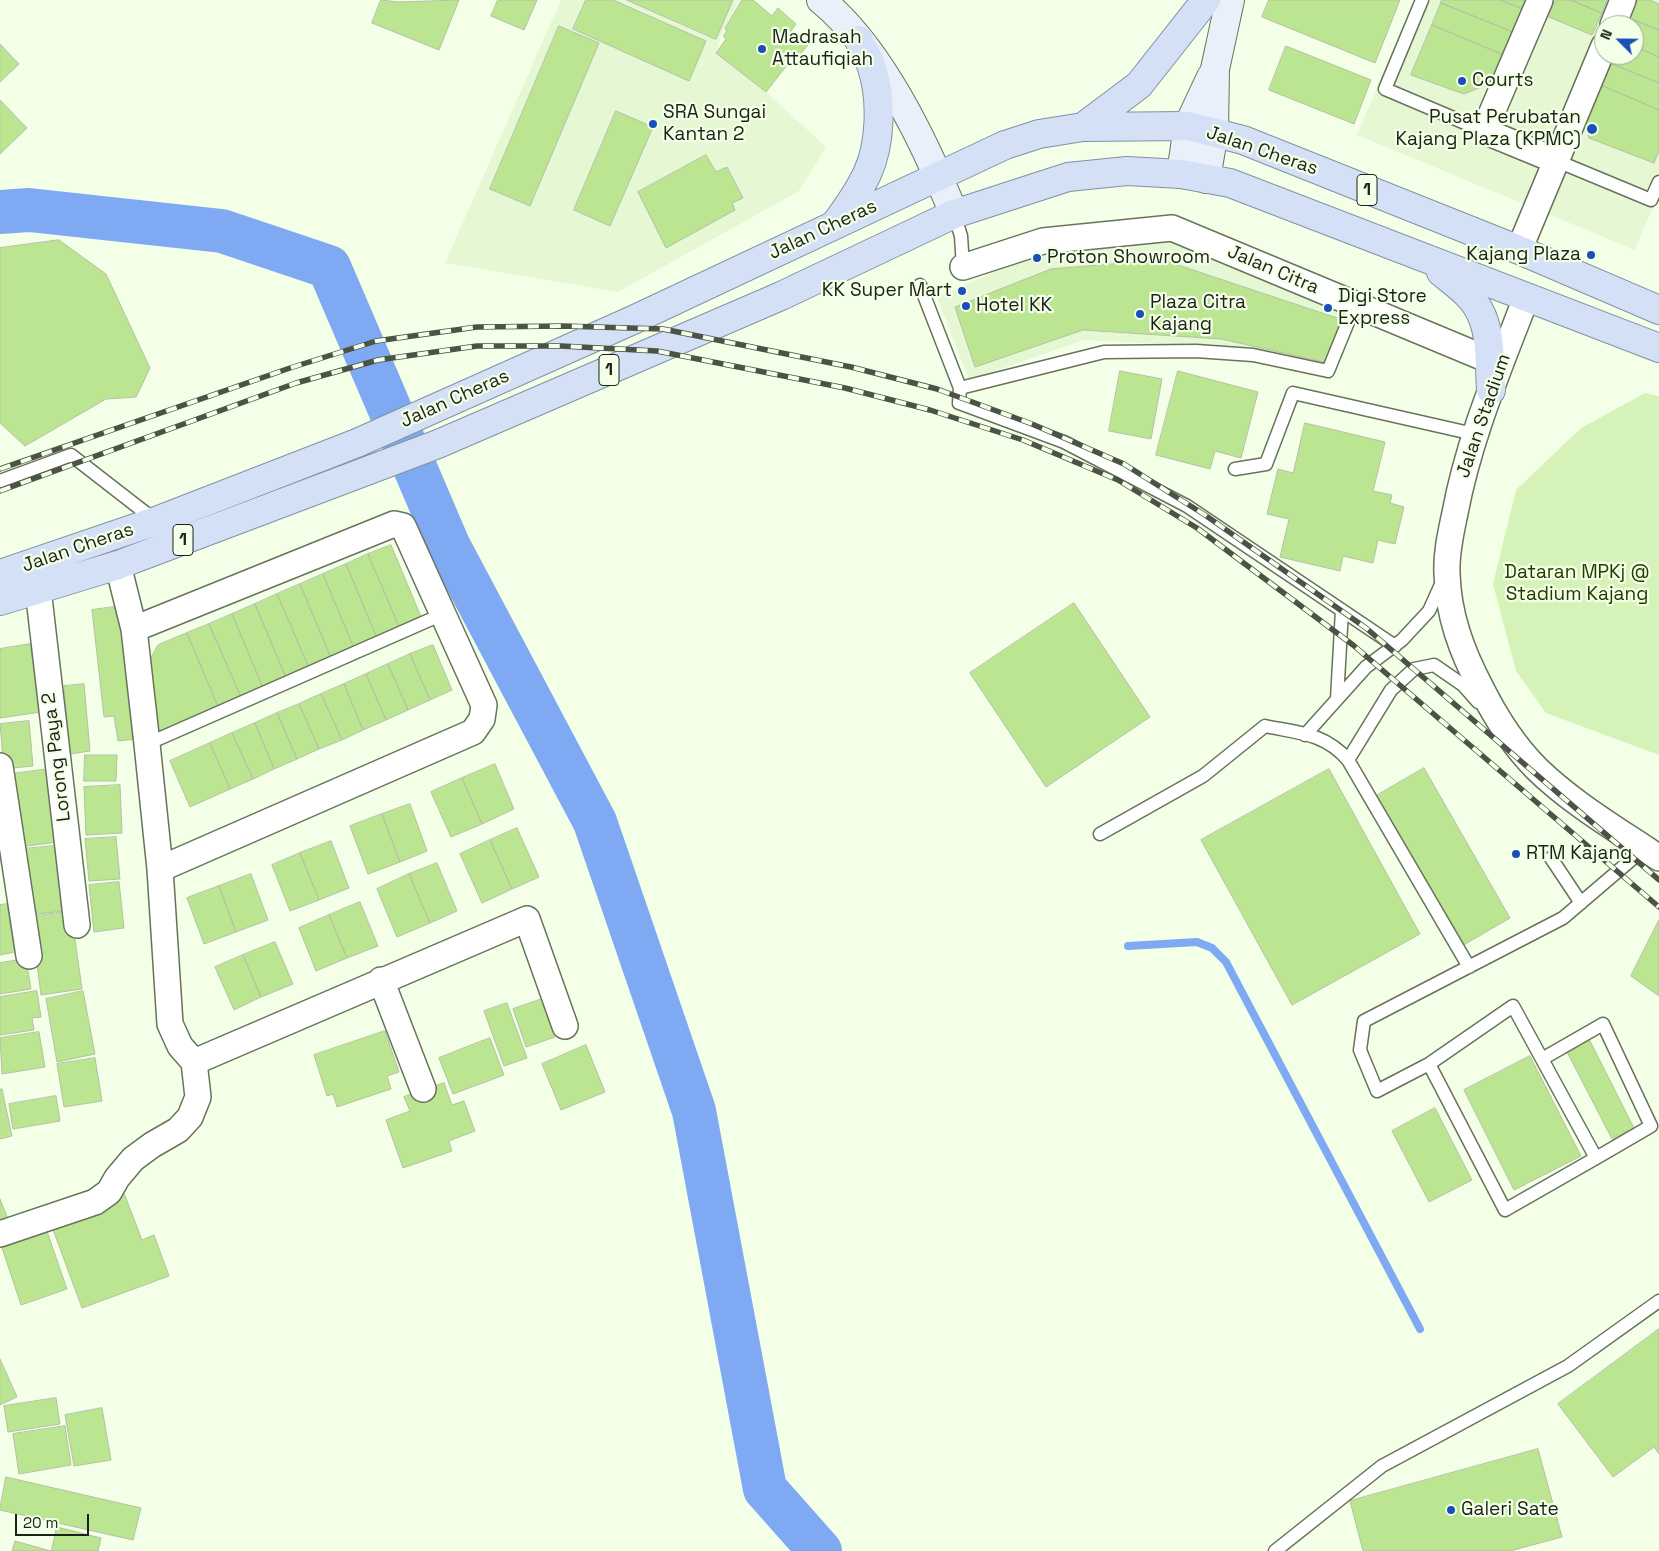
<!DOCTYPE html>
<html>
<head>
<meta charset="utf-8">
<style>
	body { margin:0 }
	#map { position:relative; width:1659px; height:1551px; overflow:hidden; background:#f3ffe7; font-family:"Space Grotesk",sans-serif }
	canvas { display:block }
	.north { position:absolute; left:1594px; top:15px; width:50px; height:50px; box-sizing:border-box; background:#f3ffe7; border:1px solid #9da794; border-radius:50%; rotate:293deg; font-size:14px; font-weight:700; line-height:20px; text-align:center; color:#1d2218 }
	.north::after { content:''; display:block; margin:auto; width:18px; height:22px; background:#194ebb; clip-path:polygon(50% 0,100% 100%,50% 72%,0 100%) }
	.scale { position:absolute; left:15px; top:1514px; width:74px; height:22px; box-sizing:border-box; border:2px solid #1d2218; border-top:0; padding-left:6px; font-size:15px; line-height:18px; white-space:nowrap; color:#1d2218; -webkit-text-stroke:4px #f3ffe7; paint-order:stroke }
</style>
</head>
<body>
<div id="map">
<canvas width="1659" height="1551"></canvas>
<div class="north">N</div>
<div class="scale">20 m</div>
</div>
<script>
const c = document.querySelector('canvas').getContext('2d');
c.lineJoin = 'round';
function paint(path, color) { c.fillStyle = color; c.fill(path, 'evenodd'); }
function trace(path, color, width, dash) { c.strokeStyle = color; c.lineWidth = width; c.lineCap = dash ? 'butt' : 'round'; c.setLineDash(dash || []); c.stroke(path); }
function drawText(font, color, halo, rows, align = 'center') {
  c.font = font + ' "Space Grotesk",sans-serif'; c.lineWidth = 4.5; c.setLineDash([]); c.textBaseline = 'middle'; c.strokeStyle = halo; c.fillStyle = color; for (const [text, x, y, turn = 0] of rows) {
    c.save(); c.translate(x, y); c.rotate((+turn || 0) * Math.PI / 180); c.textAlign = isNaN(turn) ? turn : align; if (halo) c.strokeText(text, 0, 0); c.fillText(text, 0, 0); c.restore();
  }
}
paint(new Path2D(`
	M561,0H739L721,35L716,53L766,92L826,147L799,191L618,292L445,263Z
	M1414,0H1659V193L1635,250L1357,135ZM1604,25H1634V55H1604Z
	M1171,238L1347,312L1325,365L1196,346L1084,340L969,380L937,297L1045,250Z`), '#e5f7d3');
paint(new Path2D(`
	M1645,393L1659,396V755L1546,713L1516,671L1493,584L1516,490L1581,428Z`), '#d5f3b8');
trace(new Path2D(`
	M1128,946L1197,942L1212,948L1226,962L1420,1329`), '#80a9f3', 8);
trace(new Path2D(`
	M0,212L29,210L222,231L329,267L448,545L595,822L694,1111L765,1489L820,1551`), '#80a9f3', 44);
const building = new Path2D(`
	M381,0L398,2L459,0L439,50L372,23Z
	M498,0H537L524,30L491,16Z
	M586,0H613L706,41L689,81L573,29Z
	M627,0H733L716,39Z
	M742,0H753L772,16L778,8L796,24L791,31L808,45L791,66L788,64L766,92L716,53L726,39L723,36L727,31L725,29Z
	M1269,0H1400L1375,63L1262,17Z
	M1442,0H1501L1523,9L1513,32L1441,3Z
	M1501,0H1527L1523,9Z
	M1556,0H1571L1602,13L1592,35L1549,17Z
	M1571,0H1607L1602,13Z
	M1637,0H1650L1659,4V30L1629,18Z
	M1441,3L1513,32L1504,55L1432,25Z
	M1629,18L1659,30V57L1634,46V25H1626Z
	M1432,25L1504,55L1494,82L1464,94L1411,75Z
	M559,26L599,43L530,206L490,189Z
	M0,44L19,64L0,82Z
	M1286,46L1371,80L1354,124L1269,90Z
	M1634,46L1659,57V83L1610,63L1613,55H1634Z
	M1610,63L1659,83V110L1601,85Z
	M1601,85L1659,110V151L1654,163L1589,138L1584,122Z
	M0,100L27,128L0,154Z
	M616,111L653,127L610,226L574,210Z
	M706,155L716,172L727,167L743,198L732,203L735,210L666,248L638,192Z
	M59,240L106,274L150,368L136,397L106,399L25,446L0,423V248Z
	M1163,260L1343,320L1328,363L1221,339L1083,330L975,367L955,307L1051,269Z
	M1120,371L1162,379L1151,439L1109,431Z
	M1178,371L1258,392L1241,458L1215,451L1210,469L1156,455Z
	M1305,423L1385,442L1373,491L1392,495L1390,503L1404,507L1395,544L1378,540L1373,563L1343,556L1340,571L1280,557L1289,519L1267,514L1278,469L1293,473Z
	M391,545L422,619L400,629L368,554Z
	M368,554L400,629L377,638L346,564Z
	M346,564L377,638L354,648L323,574Z
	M323,574L354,648L331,658L300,584Z
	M300,584L331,658L309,668L277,594Z
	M277,594L309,668L286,678L255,604Z
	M1074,603L1150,717L1046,787L970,673Z
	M255,604L286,678L263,688L232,614Z
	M121,606L136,739L118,741L114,716L104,717L92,610Z
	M232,614L263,688L241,697L209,624Z
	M209,624L241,697L218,707L187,633Z
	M187,633L218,707L158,732L145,668L158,645Z
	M30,644L41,712L0,718V649Z
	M433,645L452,690L430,700L410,654Z
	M410,654L430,700L408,710L388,664Z
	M388,664L408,710L386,720L366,674Z
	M366,674L386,720L363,730L344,684Z
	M84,684L90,751L70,754L64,686Z
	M344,684L363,730L342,740L321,694Z
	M321,694L342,740L319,749L299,704Z
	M299,704L319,749L297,759L277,713Z
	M277,713L297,759L274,769L255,723Z
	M29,721L33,766L4,769L0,724Z
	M255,723L274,769L253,779L232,733Z
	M232,733L253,779L230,789L210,743Z
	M210,743L230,789L190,807L170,761Z
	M85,755H117L116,781H84Z
	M495,764L514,809L482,824L462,778Z
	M57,768L66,841L20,847L11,774Z
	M1424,768L1510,918L1462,946L1376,796Z
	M1329,769L1420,934L1292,1005L1201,840Z
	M462,778L482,824L451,837L431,792Z
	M120,785L122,833L86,835L84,787Z
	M410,804L427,851L400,862L382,814Z
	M382,814L400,862L368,874L350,826Z
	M517,828L539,877L512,889L490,840Z
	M116,837L120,879L89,881L85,839Z
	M490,840L512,889L482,903L460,854Z
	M331,841L349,888L319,900L300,853Z
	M63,845L70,910L30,915L23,849Z
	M300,853L319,900L290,911L272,865Z
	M437,863L457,911L430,923L409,874Z
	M251,874L268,920L236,932L219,886Z
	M409,874L430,923L397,937L377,889Z
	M119,882L124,928L94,932L89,885Z
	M219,886L236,932L204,944L187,898Z
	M360,902L378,946L347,958L329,915Z
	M7,904L15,952L0,955V905Z
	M71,911L82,989L41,995L31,917Z
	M329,915L347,958L316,971L299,928Z
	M1659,920V996L1631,976Z
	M275,942L293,984L261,997L243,955Z
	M243,955L261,997L234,1010L215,967Z
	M26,959L31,989L0,994V963Z
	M37,991L41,1017L32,1018L34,1030L0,1035V997Z
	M83,991L95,1054L57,1062L46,999Z
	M542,999L555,1037L526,1047L513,1009Z
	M507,1003L527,1058L504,1066L484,1011Z
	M385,1031L399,1072L387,1076L391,1089L337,1107L333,1094L327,1096L314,1055Z
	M39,1032L45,1067L2,1074L0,1038Z
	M490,1038L504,1075L453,1094L439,1058Z
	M1589,1039L1634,1128L1612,1139L1566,1050Z
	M586,1045L605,1092L561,1110L542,1064Z
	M1530,1056L1581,1156L1514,1190L1464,1090Z
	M95,1058L102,1101L64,1107L57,1064Z
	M444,1083L452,1105L464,1101L475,1131L449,1141L452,1151L403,1168L386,1120L410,1111L404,1097Z
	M0,1089H2L12,1136L0,1139Z
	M56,1096L60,1121L13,1129L9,1104Z
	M1435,1108L1472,1180L1429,1202L1392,1131Z
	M122,1188L142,1240L154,1235L169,1276L82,1308L48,1216Z
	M0,1199L8,1219L0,1222Z
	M43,1220L67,1289L21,1305L0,1242Z
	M1659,1329V1454L1654,1447L1613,1477L1558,1404Z
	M0,1359L17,1397L0,1405Z
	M56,1398L60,1424L8,1432L4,1406Z
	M102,1408L111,1460L74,1466L65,1415Z
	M65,1426L71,1465L19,1474L13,1434Z
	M1538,1449L1562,1537L1510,1551H1363L1350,1501Z
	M6,1477L141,1508L133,1540L0,1510Z
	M57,1527L101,1538L98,1551H12L15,1541L51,1551Z`);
paint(building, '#bce591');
trace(building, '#b3c1a5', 1);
const lane = new Path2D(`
	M1422,0L1385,89L1484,131
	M1557,161L1651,200L1659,182
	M954,214L961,236L963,267
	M920,285L960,388L1104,352L1196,351L1253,355L1328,371L1355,305
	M960,388L959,403L1064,442L1187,506L1395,646
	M1235,469L1266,464L1293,393L1474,434
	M0,481L71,455L156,521
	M1337,699L1342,610
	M1305,735L1366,667L1402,640L1429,611L1443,580
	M147,744L443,614
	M1348,760L1391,690L1414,669L1434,665L1463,685L1478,702
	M1100,834L1203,776L1265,726C1298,733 1325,733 1348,760L1469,967
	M1551,858L1581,903
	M1542,1059L1603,1024L1651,1126L1596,1158
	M1429,1064L1505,1210L1596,1158L1513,1006L1429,1064L1377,1091L1360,1050L1364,1021L1563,918L1645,848
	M1275,1551L1382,1466L1568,1366L1659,1301`);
const street = new Path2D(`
	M1540,0L1484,131L1557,161
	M1613,25L1623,0
	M1519,250L1604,46
	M963,267L1043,241L1172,228L1489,360
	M1526,298C1499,369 1469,438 1455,513C1451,532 1446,553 1447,573C1448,615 1462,652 1481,688C1496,718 1513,745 1537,769C1573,804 1618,830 1659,858
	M38,589L77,925
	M134,629L394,524L403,526L484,705L482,719L473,732L160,869
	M0,766L29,956
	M381,980L423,1089
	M194,1062L527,919L565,1026
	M0,1234L95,1202L109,1192L117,1178L133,1159L152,1145L178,1130L190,1117L198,1097L194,1062L180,1046L170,1024L160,869L147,744L134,629L118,565`);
const secondary = new Path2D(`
	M821,0C881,49 925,143 954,214
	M1181,174L1188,126L1211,77
	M1206,179L1214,132L1215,69L1230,0`);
const primary = new Path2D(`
	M1083,127L1139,85L1206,0
	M836,223C848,207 859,191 867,174C881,144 882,99 872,68C869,58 863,49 859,40
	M1441,272C1454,283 1471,294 1479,310C1492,333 1489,364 1491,390
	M0,574L156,521L357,443L633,320L1005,145L1039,134L1083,127L1188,126L1243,140L1519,250L1659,310
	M0,601L118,565L438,444L781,296L954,214L1068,177L1127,171L1181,174L1230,183L1659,348`);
trace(lane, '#67735a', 15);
trace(street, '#67735a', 28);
trace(secondary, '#67735a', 30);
trace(primary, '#8290a4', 30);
trace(lane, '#fff', 12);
trace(street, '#fff', 25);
trace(secondary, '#eaf0fa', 28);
trace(primary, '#d4e0f6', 28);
const rail = new Path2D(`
	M0,469L290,368L376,341L477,327L563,326L663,329L851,367L937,389L1032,424L1124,464L1205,515L1366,628L1659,880
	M0,491L296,383L378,360L477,346H561L657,351L845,388L930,410L1023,440L1118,480L1197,528L1353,645L1659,907`);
trace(rail, '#4c5346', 5.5);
trace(rail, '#f3ffe7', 4, [11]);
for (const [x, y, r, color] of [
	[762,49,5,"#194ebb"],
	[1462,81,5,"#194ebb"],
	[653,124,5,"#194ebb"],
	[1592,129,6,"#194ebb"],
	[1591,255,5,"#194ebb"],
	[1037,258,5,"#194ebb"],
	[962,291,5,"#194ebb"],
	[966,306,5,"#194ebb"],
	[1328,308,5,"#194ebb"],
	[1140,314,5,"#194ebb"],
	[1516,854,5,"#194ebb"],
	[1451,1510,5,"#194ebb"]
]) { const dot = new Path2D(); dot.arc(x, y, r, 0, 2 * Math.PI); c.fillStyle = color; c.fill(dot); trace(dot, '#f3ffe7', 2); }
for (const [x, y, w] of [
	[1367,190,20],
	[609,370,20],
	[183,540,20]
]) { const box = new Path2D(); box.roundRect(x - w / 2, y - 15.5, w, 31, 4); c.fillStyle = '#f3ffe7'; c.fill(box); trace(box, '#1d2218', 1); }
drawText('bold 18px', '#1d2218', null, [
	["1",1367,190],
	["1",609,370],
	["1",183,540]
]);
drawText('19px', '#1d2218', '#f3ffe7', [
	["Madrasah",772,38],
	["Attaufiqiah",772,60],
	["Courts",1472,81],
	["SRA Sungai",663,113],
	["Kantan 2",663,135],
	["Pusat Perubatan",1581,118,"right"],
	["Kajang Plaza (KPMC)",1581,140,"right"],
	["Kajang Plaza",1581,255,"right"],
	["Proton Showroom",1047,258],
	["KK Super Mart",952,291,"right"],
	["Digi Store",1338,297],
	["Express",1338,319],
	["Plaza Citra",1150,303],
	["Kajang",1150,325],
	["Hotel KK",976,306],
	["RTM Kajang",1526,854],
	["Galeri Sate",1461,1510]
], 'left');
drawText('19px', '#1d2218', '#f3ffe7', [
	["Jalan Cheras",1262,151,19],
	["Jalan Cheras",823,230,-25],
	["Jalan Citra",1273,270,23],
	["Jalan Cheras",455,399,-24],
	["Jalan Stadium",1484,416,-71],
	["Jalan Cheras",78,548,-19],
	["Lorong Paya 2",57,757,-97]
]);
drawText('19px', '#253c00', '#f3ffe7', [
	["Dataran MPKj @",1577,573],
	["Stadium Kajang",1577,595]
]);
</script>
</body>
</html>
